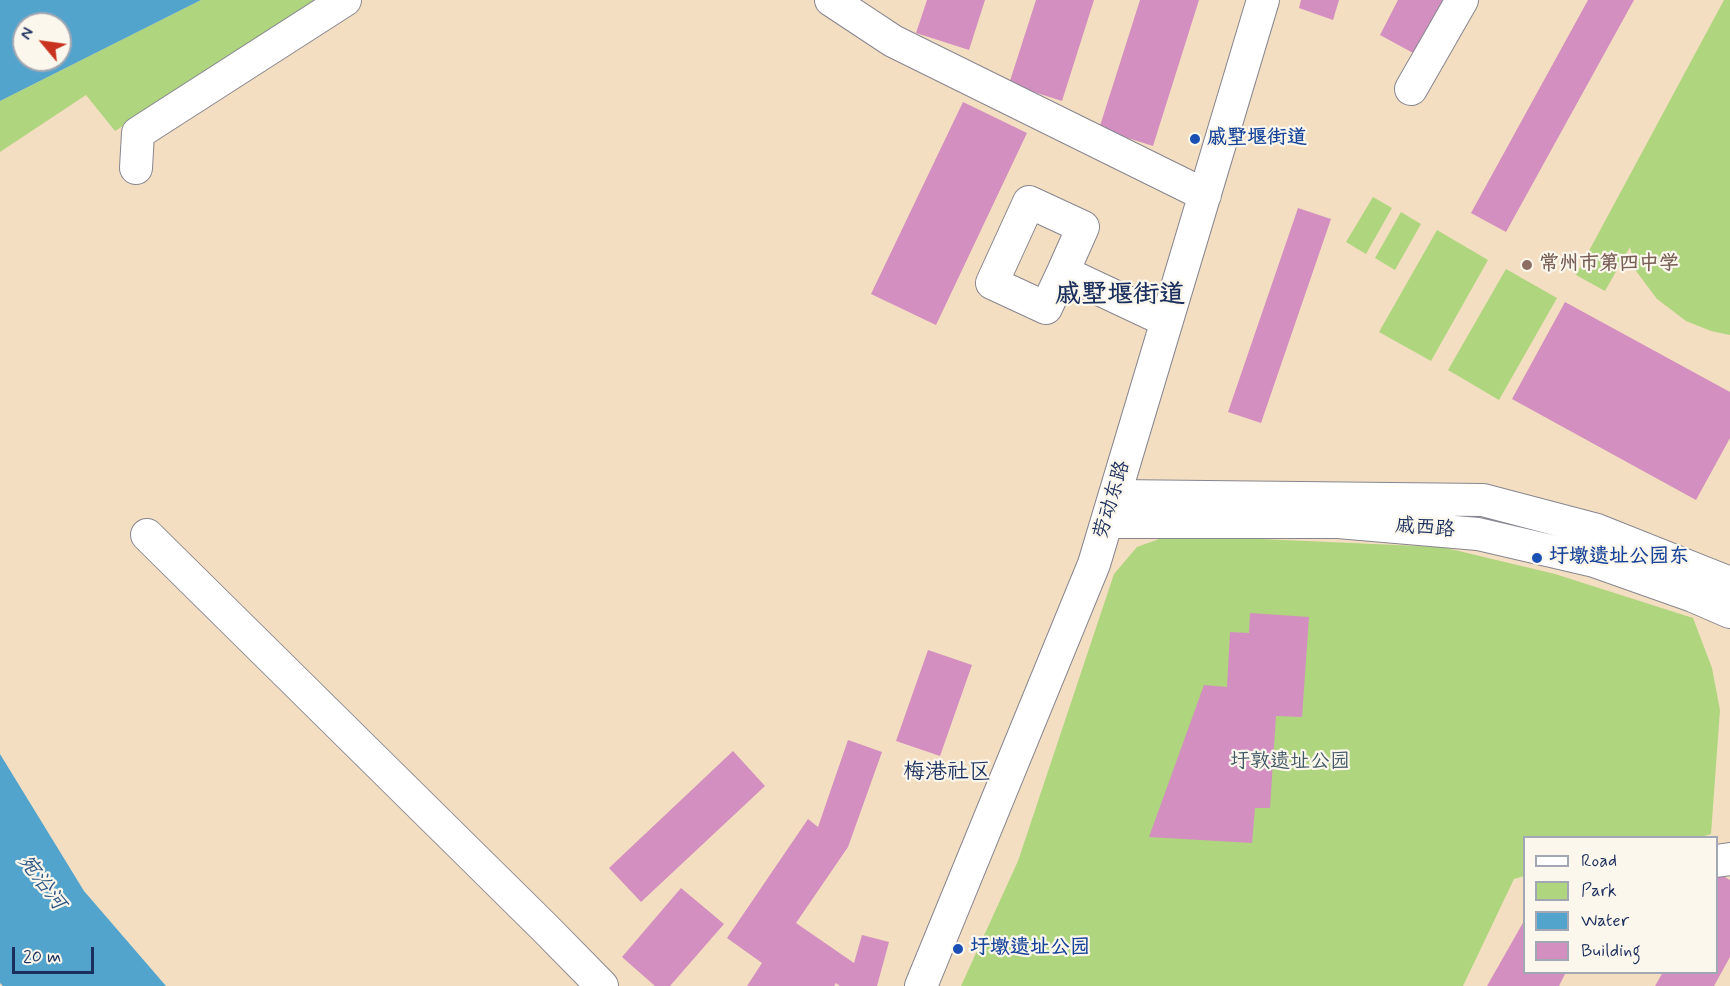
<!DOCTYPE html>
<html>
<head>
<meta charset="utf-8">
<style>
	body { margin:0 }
	#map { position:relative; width:1730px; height:986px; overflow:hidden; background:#f3dec1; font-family:Mynerve,sans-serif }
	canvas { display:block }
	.legend { position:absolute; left:1523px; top:836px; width:195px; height:138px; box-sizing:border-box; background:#fbf7ec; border:2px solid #a1a7b3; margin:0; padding:8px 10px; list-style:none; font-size:18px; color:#1b2f5e }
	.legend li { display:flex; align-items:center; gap:12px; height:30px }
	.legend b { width:30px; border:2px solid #a1a7b3 }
	.north { position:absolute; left:12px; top:12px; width:60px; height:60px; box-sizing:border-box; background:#fbf7ec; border:2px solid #a1a7b3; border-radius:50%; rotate:299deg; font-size:16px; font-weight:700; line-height:24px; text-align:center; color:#1b2f5e }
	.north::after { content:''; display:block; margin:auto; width:21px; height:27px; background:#c8321e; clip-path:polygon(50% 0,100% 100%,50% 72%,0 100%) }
	.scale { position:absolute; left:12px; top:947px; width:82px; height:27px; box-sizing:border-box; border:3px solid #1b2f5e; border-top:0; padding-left:8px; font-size:18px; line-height:21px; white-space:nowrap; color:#1b2f5e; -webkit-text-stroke:4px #fbf7ec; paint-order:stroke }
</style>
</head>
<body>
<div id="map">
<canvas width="1730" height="986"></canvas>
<ul class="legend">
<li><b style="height:8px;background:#fff"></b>Road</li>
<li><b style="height:16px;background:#afd57f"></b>Park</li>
<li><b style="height:16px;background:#53a4cd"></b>Water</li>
<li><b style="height:16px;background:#d38fbf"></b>Building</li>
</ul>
<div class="north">N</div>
<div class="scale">20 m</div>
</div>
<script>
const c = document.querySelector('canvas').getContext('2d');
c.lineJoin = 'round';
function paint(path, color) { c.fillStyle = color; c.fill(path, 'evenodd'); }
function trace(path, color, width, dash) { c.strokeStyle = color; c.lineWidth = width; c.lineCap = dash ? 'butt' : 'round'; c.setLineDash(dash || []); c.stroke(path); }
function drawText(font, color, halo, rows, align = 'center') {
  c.font = font + ' Mynerve,"LXGW WenKai TC",sans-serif'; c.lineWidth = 4.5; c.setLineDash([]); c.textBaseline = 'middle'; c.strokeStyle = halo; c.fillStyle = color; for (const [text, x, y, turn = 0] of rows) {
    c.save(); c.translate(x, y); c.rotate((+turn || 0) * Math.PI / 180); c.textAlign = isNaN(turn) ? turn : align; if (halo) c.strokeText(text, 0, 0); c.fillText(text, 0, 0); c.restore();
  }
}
paint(new Path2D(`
	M201,0H320L115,131L86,95L0,152V101Z
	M1724,0H1730V335L1711,331L1686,321L1657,299L1636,271L1630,247L1605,291L1576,275Z
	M1373,197L1392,208L1366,254L1346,242Z
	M1401,212L1421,224L1395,270L1375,258Z
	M1437,230L1488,260L1431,361L1379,332Z
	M1506,269L1557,298L1499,400L1448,370Z
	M1170,535L1442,547L1555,574L1693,618L1712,668L1720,710L1711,834L1697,838H1524V876L1514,879L1463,986H961L1018,861L1114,574L1137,547Z`), '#afd57f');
paint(new Path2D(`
	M0,0H201L0,101ZM24,24H60V60H24Z
	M0,754L84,891L166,986H3L0,983Z`), '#53a4cd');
paint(new Path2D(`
	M927,0H985L969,50L916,33Z
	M1036,0H1094L1062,101L1009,84Z
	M1140,0H1199L1153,146L1099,129Z
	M1301,0H1339L1333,20L1299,8Z
	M1398,0H1443L1415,54L1380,35Z
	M1588,0H1634L1506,232L1471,213Z
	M963,102L1027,133L936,325L871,294Z
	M1298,208L1331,219L1261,423L1228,412Z
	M1565,302L1730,392V438L1696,500L1512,399Z
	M1250,613L1309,617L1302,717L1276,716L1270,808H1255L1252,843L1149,837L1204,685L1227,687L1230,632L1249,633Z
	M928,650L972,665L940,756L896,741Z
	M848,740L882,752L848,847L796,923L854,963L862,935L889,942L877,986H840L836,983L834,986H747L762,963L727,938L808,819L818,827Z
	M733,751L765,786L641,902L609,868Z
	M1716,872L1730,880V957L1714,986H1655L1663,972H1716Z
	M681,888L724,924L670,986H655L622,957Z
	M1524,921V972H1566L1559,986H1487Z`), '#d38fbf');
const minor = new Path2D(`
	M831,0L893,41L1205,195
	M1411,89L1462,0
	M136,168L138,133L345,0
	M1063,272L1046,308L992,283L1029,202L1083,227L1063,272L1167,321
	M1115,496L1483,500L1597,530L1730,583
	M1107,522H1338L1478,534L1594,561L1693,596L1730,612
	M147,535L545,928L602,986
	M1716,861L1730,859
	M921,986L1094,564L1263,0`);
trace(minor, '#878690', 34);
trace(minor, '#fff', 32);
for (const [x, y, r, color] of [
	[1195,139,6,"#1a4fb4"],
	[1527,265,6,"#8d6e63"],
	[1537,558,6,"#1a4fb4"],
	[958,949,6,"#1a4fb4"]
]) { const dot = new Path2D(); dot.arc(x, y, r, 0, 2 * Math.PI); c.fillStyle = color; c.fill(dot); trace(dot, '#fbf7ec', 2); }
drawText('bold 20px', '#164399', '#fbf7ec', [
	["戚墅堰街道",1207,139],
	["圩墩遗址公园东",1549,558],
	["圩墩遗址公园",970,949]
], 'left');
drawText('bold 20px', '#785e54', '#fbf7ec', [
	["常州市第四中学",1539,265]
], 'left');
drawText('20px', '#1b2f5e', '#fbf7ec', [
	["劳动东路",1113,500,-73],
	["戚西路",1425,529,5]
]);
drawText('20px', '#405866', '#fbf7ec', [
	["圩敦遗址公园",1290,763]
]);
drawText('italic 21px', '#2f5885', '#fbf7ec', [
	["宛沿河",41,883,53]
]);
drawText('22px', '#1b2f5e', '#fbf7ec', [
	["梅港社区",947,773]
]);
drawText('bold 26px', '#1b2f5e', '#fbf7ec', [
	["戚墅堰街道",1120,297]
]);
</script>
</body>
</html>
